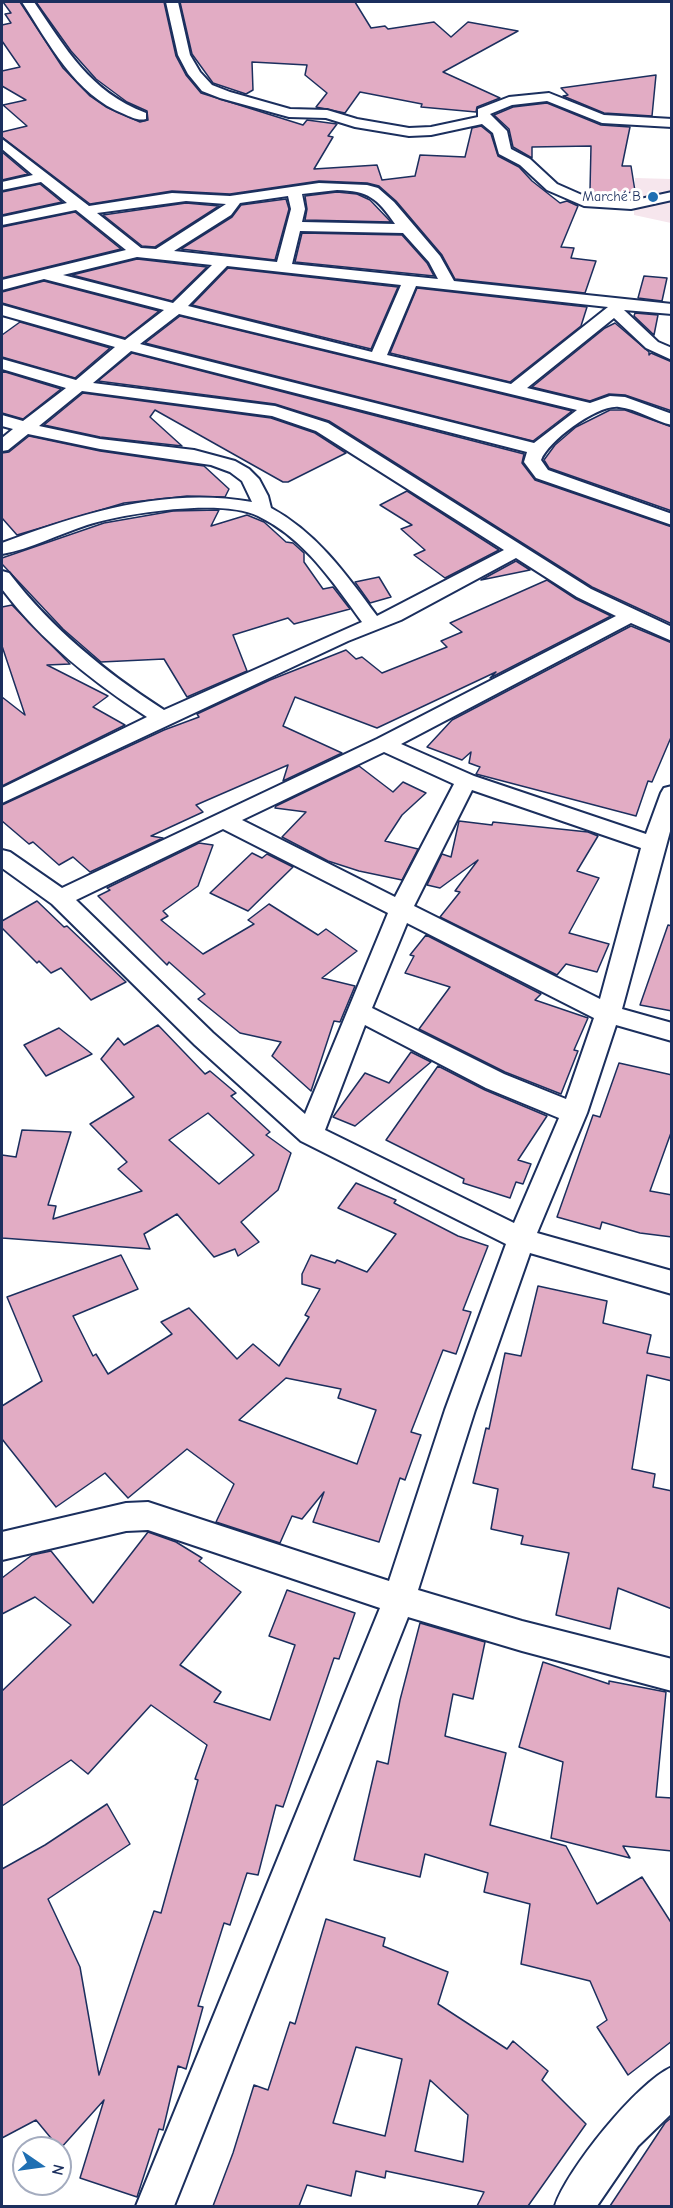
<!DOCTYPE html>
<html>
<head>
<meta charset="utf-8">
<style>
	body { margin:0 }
	#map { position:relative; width:673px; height:2208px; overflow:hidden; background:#fff; font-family:"Comic Neue",sans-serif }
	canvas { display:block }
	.frame { position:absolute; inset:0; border:3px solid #1b2f5e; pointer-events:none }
	.north { position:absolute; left:12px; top:2136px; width:60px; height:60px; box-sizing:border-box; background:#fff; border:2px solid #a4acbf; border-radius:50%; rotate:103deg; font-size:16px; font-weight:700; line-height:24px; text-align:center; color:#1b2f5e }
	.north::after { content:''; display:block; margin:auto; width:21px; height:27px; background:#1f6fb2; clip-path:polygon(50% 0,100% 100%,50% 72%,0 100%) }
</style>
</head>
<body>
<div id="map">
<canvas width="673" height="2208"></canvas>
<div class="frame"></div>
<div class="north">N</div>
</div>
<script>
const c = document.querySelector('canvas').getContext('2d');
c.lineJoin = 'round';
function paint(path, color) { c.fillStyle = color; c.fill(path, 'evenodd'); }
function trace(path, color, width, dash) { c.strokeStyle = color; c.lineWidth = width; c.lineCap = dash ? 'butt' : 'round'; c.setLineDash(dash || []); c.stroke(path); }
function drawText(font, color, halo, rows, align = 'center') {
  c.font = font + ' "Comic Neue",sans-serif'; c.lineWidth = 6; c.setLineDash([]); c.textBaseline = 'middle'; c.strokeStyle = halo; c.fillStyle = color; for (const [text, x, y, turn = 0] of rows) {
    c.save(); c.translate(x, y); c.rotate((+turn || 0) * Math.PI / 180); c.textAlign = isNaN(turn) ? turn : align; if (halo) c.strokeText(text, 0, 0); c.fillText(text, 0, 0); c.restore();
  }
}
paint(new Path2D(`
	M635,178L671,179V223L634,215Z`), '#f6e6ed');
const building = new Path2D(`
	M3,2H20L63,68L90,96L106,107L140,122L148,120L147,111L127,102L96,79L71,51L36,2H164L176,56L186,75L201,93L303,125L307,120L337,124L328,136L333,137L314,169L377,165L382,180L415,176L420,155L465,157L472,128L481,126L491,134L498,156L519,167L532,181L560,203L567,201L578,206L561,247L574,248L571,258L596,261L585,293L455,279L442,255L396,201L379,186L367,183L319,181L230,194L172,191L90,204L2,137V132L27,126L3,105L26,100L2,86V71L20,67L2,41V25L11,23L5,14L11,13Z
	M180,2H355L371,28L385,26L388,29L434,22L451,37L468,22L518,31L443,72L500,98L477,107L476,112L421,107L422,104L360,92L345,113L316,107L327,93L305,75L307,65L252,62L253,90L246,94L213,83L192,54Z
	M656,75L652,116L604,113L563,96L568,95L561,88Z
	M547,103L601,125L630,127L622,166H631L635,191L610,198L601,197L590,190L591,146L532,147V158L513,147L509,129L494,115L513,107Z
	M2,152L28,174L2,180Z
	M40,184L62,202L2,215V192Z
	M337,192L357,194L370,200L391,222L305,220L307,209L305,196Z
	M286,199L289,209L275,260L181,249L232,217L241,205Z
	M186,203L219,206L155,247L142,246L103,215Z
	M75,212L121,249L2,278V227Z
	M302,233L402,235L427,263L434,276L295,262Z
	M137,259L207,267L172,301L72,275Z
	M228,268L398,287L371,349L192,305Z
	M644,276L667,278L662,301L638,298Z
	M44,281L159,311L125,338L2,303V292Z
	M417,288L587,307L581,326L510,382L390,353Z
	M635,313L658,315L654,335L634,316Z
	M180,316L572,411L533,441L145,343Z
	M20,322L110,348L75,378L2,357V335Z
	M615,323L649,352V355L651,353L672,362V411L625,395L609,394L590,401L532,387L605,328Z
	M132,353L524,454L522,463L535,480L672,527V624L592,587L329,421L275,404L98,381Z
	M2,371L61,389L23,419L2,413Z
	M83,393L271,418L315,433L346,453L288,482H283L155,410L150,417L182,446L100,437L44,425Z
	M610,410H625L672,427V511L549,468L544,460L555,445L576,427Z
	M29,436L100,451L204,466L229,489L225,497L187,496L124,503L17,535L2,518V453L9,452Z
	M407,491L499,550L445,578L414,555L425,550L401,529L412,525L380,505Z
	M219,510L211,526L247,515L264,522L286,542L293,543L304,553V562L323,589L333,587L350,609L294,624L288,618L233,635L247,671L187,697L164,659L101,662L63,629L2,564V558L104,523L173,511Z
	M516,561L530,570L481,580Z
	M379,577L391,597L370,603L355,582Z
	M547,580L576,599L611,616L490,678L496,672L377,728L295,697L283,726L342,753L283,781L288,765L196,805L203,812L151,836L163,838L90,872L73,857L59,865L33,842L29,844L2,821V805L164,730L199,717L197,714L270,680L346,650L356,659L362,657L382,673L447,647L441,641L462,632L450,623Z
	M12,605L70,664L47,665L108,696L93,707L125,725L2,786V697L25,715L2,646V607Z
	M631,626L672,643V735L652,782L648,781L636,816L476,774L480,767L469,763L471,752L462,760L427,747L452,720Z
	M359,766L393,792L403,782L426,793L402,815L385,841L418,849L402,880L359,871L328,861L282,837L306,812L275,808L276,806Z
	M459,821L492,825L493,822L588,832L598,836L577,871L599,878L569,933L609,944L597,972L566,964L557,975L440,917L460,892L455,891L478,860L440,888L427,885L442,854L451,857Z
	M199,843L213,845L198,886L163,911L168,916L161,920L203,954L254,924L248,920L269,904L318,935L326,929L357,951L322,978L355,986L340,1022L334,1021L311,1091L272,1056L281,1042L240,1033L198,999L205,994L169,962L167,965L98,896L110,890L107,888Z
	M252,853L262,858L267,854L293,867L248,911L210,893Z
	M37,901L64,927L67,926L126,982L91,1000L61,968L51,973L39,961L37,963L2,928V921Z
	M668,925L672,926V1011L640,1005Z
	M426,935L541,994L535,1000L588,1018L574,1050L578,1051L561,1094L505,1072L419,1029L450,987L405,973L414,956L410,955Z
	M158,1025L205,1074L210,1071L236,1093L231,1096L270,1132L266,1135L291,1153L278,1190L241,1222L259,1242L238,1256L235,1249L214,1257L177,1214L144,1234L150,1249L2,1238V1155L16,1157L22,1130L71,1132L48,1205L56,1206L53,1219L142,1191L118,1169L127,1162L90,1124L134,1097L101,1059L118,1038L124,1045ZM208,1113L254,1155L219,1184L169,1140Z
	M59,1028L92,1054L46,1076L24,1045Z
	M411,1052L431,1062L355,1126L333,1117L365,1073L389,1083Z
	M619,1063L672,1075V1130L650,1191L672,1195V1237L640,1233L602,1222L600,1229L557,1217L593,1115L600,1117Z
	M438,1066L485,1090L547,1116L518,1160L531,1164L523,1184L516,1182L510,1198L463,1183L464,1179L386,1140Z
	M356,1183L396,1200L394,1203L458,1236L488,1246L463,1310L471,1312L456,1354L443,1350L411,1432L421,1435L405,1480L400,1478L379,1542L313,1522L324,1492L302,1519L292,1516L280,1543L216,1522L234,1484L187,1449L128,1498L105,1473L56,1507L2,1439V1406L42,1381L7,1297L121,1255L138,1289L73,1316L93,1356L96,1354L108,1374L172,1334L161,1322L189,1308L237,1359L253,1344L279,1366L309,1317L305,1315L320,1289L302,1284V1274L311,1255L335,1263L337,1260L367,1272L396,1234L338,1208ZM286,1378L341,1389L338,1398L376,1410L357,1464L239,1420Z
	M538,1286L607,1301L603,1323L651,1335L647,1353L672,1358V1381L647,1375L632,1469L655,1474L653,1487L672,1491V1609L618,1588L610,1629L556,1615L569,1553L521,1544L523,1536L491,1529L498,1489L473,1483L486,1428L489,1429L505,1353L521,1356Z
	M148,1532L176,1542L202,1558L199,1561L241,1592L180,1665L221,1692L214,1702L270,1720L295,1645L269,1636L287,1590L355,1613L339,1659L334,1658L283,1807L276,1805L258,1875L247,1873L230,1925L224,1923L198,2006L203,2007L186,2069L178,2066L163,2130L159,2129L137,2197L80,2178L104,2100L60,2149L36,2120L2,2138V1869L45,1845L107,1804L130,1844L48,1899L80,1967L99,2075L154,1911L161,1913L198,1780L195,1779L207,1745L151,1705L88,1774L71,1760L2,1806V1691L71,1625L35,1597L2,1614V1578L32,1555L51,1551L93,1603Z
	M420,1623L485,1642L473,1699L453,1694L445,1736L506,1753L490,1825L566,1846L597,1904L642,1877L672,1924V2041L628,2075L597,2027L607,2020L590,1981L521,1964L530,1904L484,1892L488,1873L425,1854L420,1877L354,1860L377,1761L388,1764L400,1700Z
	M543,1662L609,1684V1681L666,1692L656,1797L672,1798V1851L623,1846L630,1858L551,1838L563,1762L519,1747Z
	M326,1919L385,1938L383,1946L448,1972L438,2004L507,2049L513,2041L548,2071L542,2080L586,2124L528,2206H477L484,2192L386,2171L385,2178L356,2171L351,2196L307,2185L299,2206H213L233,2153L254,2085L268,2090L290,2022L295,2024ZM356,2047L402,2059L385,2136L333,2123ZM430,2080L468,2115L463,2162L415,2151Z
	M672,2117V2206H610L665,2123Z`);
paint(building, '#e2acc4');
trace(building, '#1b2f5e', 1.5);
const street = new Path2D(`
	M22,2H34C67,50 89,91 146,113V119C138,121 131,117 124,114C75,95 49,43 22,2Z
	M166,2H178L190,55L200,72L212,85L230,92L290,109L327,110L357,119L409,128L431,127L478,117V109L509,97L549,93L604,115L672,119V127L602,123L547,101L512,105L490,114L507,131L511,149L530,159L557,184L591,199L631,201L672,192V200L631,209L584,206L547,190L520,165L499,154L493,133L482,124L431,135L409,136L355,127L326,118L289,117L220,98L202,91L188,74L178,55Z
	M2,139L89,206L172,193L230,196L319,183L367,185L378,188L394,202L440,256L454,281L672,304V314L624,310L658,342L672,348V360L646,348L614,318L527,388L590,403L610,396L625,397L672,414V425C654,421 637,409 619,407C598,404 548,441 541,460L548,470L672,514V525L536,478L524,462L527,452L131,351L93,383L275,406L328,423L591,589L672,627V641L631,623L401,744L474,776L646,834L661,793L664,788L672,786V824L622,1009L672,1023V1041L616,1025L587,1113L537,1233L672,1271V1294L530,1253L475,1410L418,1590L522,1621L672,1659V1691L522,1651L408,1617L174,2206H136L380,1608L148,1530L126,1531L2,1560V1532L126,1503L148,1502L389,1581L445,1410L506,1244L301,1141L195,1045L52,904L2,868V850L10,852L62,888L377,739L616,616L577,597L516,558L401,620L348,641L2,803V788L147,717C93,682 41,641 2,589V571L9,573C52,629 105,672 164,710L362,622C333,582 304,538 258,516C222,498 125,513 87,525C59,534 31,549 2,554V543C83,513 164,487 252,502L242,481L230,472L211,465L100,449L28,434L8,450L2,451V438L13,429L2,426V415L23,421L66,388L2,369V359L76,380L115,347L2,315V305L125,340L164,310L44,279L2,290V280L126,250L76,210L2,225V217L67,203L41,182L2,190V182L33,175L2,149ZM337,190C369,191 377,198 395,224L302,222L305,209L302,194ZM288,196L291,209L277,262L174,251L231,215L240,203ZM186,201L226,204L156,249L141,248L97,213ZM300,231L403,233L429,262L438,279L292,264ZM137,257L212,265L173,303L63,275ZM227,266L401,285L372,352L188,306ZM416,286L608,307L511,384L387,355ZM179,314L577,410L534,443L140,344ZM82,391L272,416L316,431L504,550L377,616C346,574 317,533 271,508L268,496L259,479L249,469L235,461L194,450L100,439L39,426ZM384,752L454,784L395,897L242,820ZM472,790L641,848L600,999L414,906ZM223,829L388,913L305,1114L213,1033L76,900ZM407,923L594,1018L566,1099L504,1074L372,1008ZM365,1025L486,1088L559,1118L514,1223L325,1130Z
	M672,2067V2113L638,2146L597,2206H555C566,2171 637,2082 672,2067Z`);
trace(street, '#1b2f5e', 4);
paint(street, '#fff');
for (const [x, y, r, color] of [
	[653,197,6,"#1f6fb2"]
]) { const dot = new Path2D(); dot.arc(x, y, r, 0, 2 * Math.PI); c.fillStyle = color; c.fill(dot); trace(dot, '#fff', 2); }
drawText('14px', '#1b2f5e', '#fff', [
	["Marché B",641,197]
], 'right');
</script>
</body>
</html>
